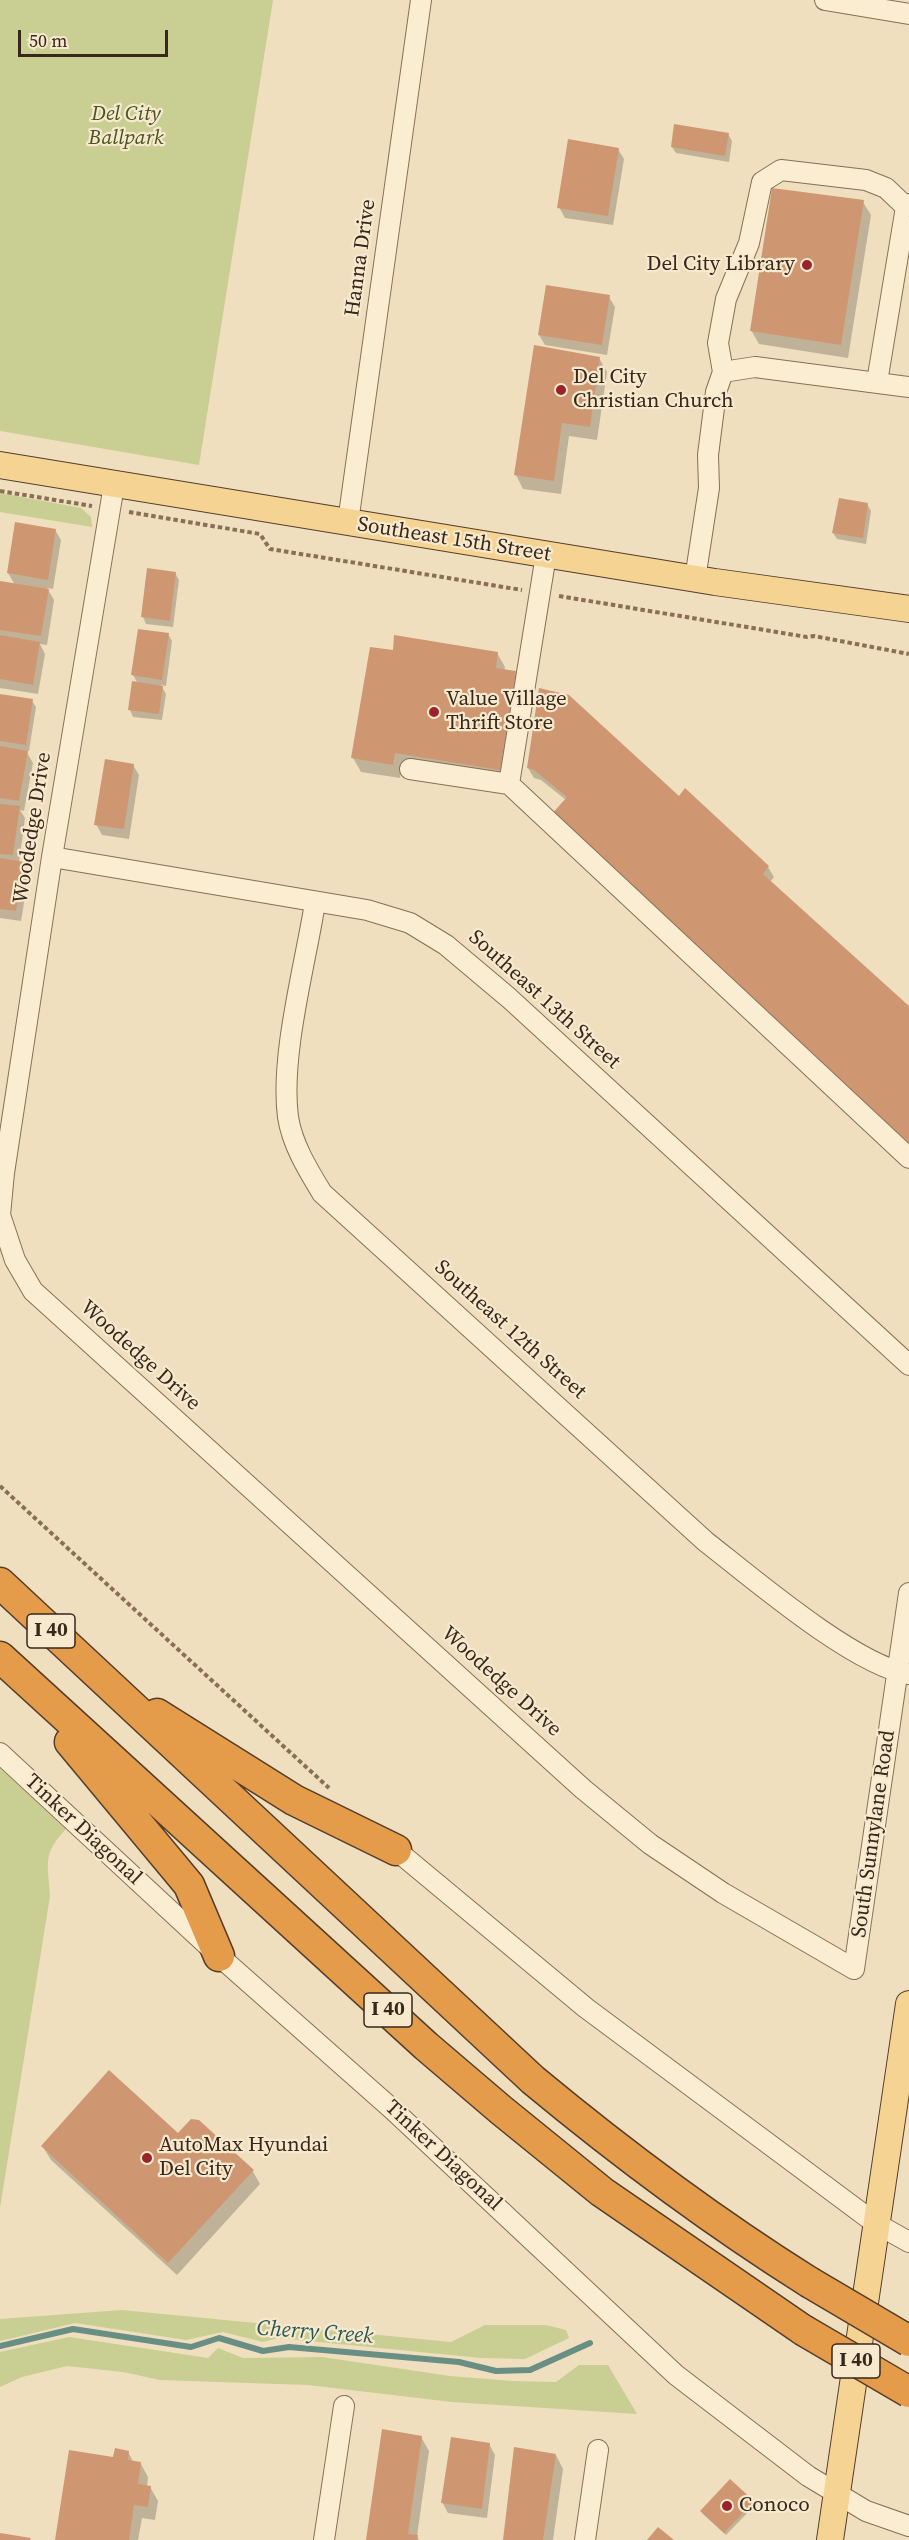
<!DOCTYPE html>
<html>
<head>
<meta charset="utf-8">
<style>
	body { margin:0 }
	#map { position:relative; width:909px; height:2540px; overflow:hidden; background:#efdfbe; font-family:"Source Serif 4",serif }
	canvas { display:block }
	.scale { position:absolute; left:18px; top:30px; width:150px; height:27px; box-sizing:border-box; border:3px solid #37281b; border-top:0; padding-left:8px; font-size:18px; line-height:21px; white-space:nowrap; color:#37281b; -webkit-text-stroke:4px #f7e9ce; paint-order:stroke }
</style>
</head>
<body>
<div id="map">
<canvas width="909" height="2540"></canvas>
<div class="scale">50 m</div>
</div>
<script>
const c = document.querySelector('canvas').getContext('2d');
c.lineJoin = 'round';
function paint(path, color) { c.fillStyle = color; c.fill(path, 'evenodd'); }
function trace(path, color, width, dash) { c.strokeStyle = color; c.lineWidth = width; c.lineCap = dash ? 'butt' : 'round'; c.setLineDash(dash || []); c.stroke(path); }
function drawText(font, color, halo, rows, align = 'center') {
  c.font = font + ' "Source Serif 4",serif'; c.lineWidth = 4.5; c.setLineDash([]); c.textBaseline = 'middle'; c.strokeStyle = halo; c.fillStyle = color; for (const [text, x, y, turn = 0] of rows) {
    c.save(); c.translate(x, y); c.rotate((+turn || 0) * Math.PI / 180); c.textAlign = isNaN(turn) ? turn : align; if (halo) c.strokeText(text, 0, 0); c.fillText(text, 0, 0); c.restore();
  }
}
paint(new Path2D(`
	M0,0H273L199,465L0,431Z
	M0,493L81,508L91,517L92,527L0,512Z
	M0,1768L66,1829C42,1854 48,1864 50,1896L0,2208Z
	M122,2310L451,2342L485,2325H546L566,2330L569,2338L525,2359L481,2358L278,2338L263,2342L223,2332L186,2340L75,2323L0,2341V2319Z
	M69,2337L208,2358L218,2348L243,2358L322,2357L450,2376L512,2381L556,2382L579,2365H608L637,2414L452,2402L308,2385L160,2380L123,2372L67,2366L22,2377L0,2387V2352Z`), '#c9ce92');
paint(new Path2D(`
	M728,134L732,141L729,162L676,153L672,147Z
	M618,149L624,159L613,225L565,218L559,207Z
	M863,202L871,215L848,358L759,344L751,330Z
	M609,297L615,307L607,355L545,345L539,335Z
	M599,358L607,372L597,440L569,436L561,494L523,489L516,475Z
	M867,504L871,511L866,544L837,539L833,533Z
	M55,530L61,540L53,589L47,588L54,600L47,645L40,644L45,654L38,694L0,688V583L15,585L8,573Z
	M175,573L179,580L173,627L146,624L143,617Z
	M168,634L172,641L166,686L161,685L166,694L162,720L133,717L130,710L138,684L133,675Z
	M394,652L497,653L505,667L504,671L515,673L523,686L507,783L402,766L400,778L361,772L353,758Z
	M0,696L32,701L36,707L29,751H26L33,763L24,811L20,810L25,818L19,863H23L29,873L21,921L0,918Z
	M133,765L139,775L129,839L102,835L96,824Z
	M528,768L679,799L768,867L774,877L770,882L909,1008V1148L566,800L541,780L534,778Z
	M179,2135L252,2170L260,2184L177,2275L51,2160L43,2147Z
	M421,2437L429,2451L417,2536L419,2540H368Z
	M489,2444L495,2455L487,2518L448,2513L442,2502Z
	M128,2452L134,2463L141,2464L148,2477L147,2487H150L158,2501L155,2520L142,2518L138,2540H57Z
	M556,2455L563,2469L553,2540H504Z
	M730,2481L755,2505L726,2535L703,2514Z`), '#0003');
trace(new Path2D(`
	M0,2346L73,2329L191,2347L219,2338L263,2351L289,2347L459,2362L496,2371L530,2370L590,2343`), '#698f84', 6);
paint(new Path2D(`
	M674,124L729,133L725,156L671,147Z
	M568,139L619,148L608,216L557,208Z
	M772,188L864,200L841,345L750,331Z
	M546,285L610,295L602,345L538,335Z
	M534,345L600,357L590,427L562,423L554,481L514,475Z
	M839,498L868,503L863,538L832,533Z
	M15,522L56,529L48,580L7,573Z
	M147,568L176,572L170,621L141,617Z
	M0,581L49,589L41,636L0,630Z
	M138,629L169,633L162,680L131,675Z
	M0,635L40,642L33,685L0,679Z
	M394,635L498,652L496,668L516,671L500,770L395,753L393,765L351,758L370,647L393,650Z
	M132,681L163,686L159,714L128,710Z
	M539,688L569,695L679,796L685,788L769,866L763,874L909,1006V1144L550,816L567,797L534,770L527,768Z
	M0,694L33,699L26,745L0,741Z
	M0,746L28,751L19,801L0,798Z
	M105,759L134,764L124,829L94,825Z
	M0,804L20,806L13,855L0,854Z
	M0,858L24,862L16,911L0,909Z
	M109,2070L178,2133L191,2119L199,2120L254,2170L168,2263L41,2146Z
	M382,2429L422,2436L408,2534L418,2535L417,2540H366Z
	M451,2437L490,2443L482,2509L441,2503Z
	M514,2447L556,2454L543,2540H503Z
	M115,2448L129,2451L128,2460L141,2462L138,2484L151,2486L148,2507L134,2505L129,2540H55L69,2450L113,2457Z
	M730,2479L754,2501L724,2533L700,2511Z
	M658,2527L674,2540H647Z
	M0,2533L31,2538L30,2540H0Z`), '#cf9672');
const minor = new Path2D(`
	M825,0L909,14
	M723,372L718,343L726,299L749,243L762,182L781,170L866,180L886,188L906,207
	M877,382L906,207L909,204
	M114,485L52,857L4,1173L0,1215L15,1260L33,1291L583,1789L650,1844L723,1893L854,1969L909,1593
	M348,522L421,0
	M695,579L709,488L708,455L716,392L723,372L755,367L909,387
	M410,769L509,784L909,1158
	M509,784L546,555
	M52,857L367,910L410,923L446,945L509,998L909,1365
	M315,903C305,966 280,1056 288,1117C292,1144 308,1170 322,1193L705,1541C751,1577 855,1666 909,1674
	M0,1753L219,1956L392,2109L676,2375L808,2476L866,2511L909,2526
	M396,1850L586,2008L875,2223L909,2242
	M324,2540L344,2406
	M585,2540L598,2450`);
const major = new Path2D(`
	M0,465L715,582L909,609
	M830,2540L909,2004`);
const highway = new Path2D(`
	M0,1583L533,2080C621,2153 712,2221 809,2282
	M0,1657L426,2046L501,2110L602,2192L803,2330
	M157,1714L294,1800L396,1850
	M70,1742L189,1885L219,1956`);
trace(minor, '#886f56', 22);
trace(major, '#553d2b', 28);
trace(highway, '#553d2b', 33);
trace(new Path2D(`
	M0,491L92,506
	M129,512L260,534L270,549L522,590
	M559,596L807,637L814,636L909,654
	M0,1486L329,1788`), '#886f56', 4, [4.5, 3]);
trace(minor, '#faedd1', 20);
trace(major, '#f5d393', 26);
trace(highway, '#e49b4a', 30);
const highwayBridge = new Path2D(`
	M809,2282L909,2341
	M803,2330L909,2392`);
trace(highwayBridge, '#553d2b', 33, []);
trace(highwayBridge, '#e49b4a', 30);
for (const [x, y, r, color] of [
	[807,265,6,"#9a2429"],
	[561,390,6,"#9a2429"],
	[434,712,6,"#9a2429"],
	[147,2158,6,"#9a2429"],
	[727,2506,6,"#9a2429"]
]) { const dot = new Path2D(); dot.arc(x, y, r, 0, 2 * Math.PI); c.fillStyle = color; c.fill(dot); trace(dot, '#f7e9ce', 2); }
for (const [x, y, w] of [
	[51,1631,48],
	[388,2010,48],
	[856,2361,48]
]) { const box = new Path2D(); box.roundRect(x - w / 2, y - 17, w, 34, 4.5); c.fillStyle = '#f7e9ce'; c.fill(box); trace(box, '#37281b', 1.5); }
drawText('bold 20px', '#37281b', null, [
	["I 40",51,1631],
	["I 40",388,2010],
	["I 40",856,2361]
]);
drawText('italic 21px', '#495421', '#f7e9ce', [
	["Del City",126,115],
	["Ballpark",126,139]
]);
drawText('21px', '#37281b', '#f7e9ce', [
	["Hanna Drive",361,258,-82],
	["Southeast 15th Street",454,540,9],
	["Woodedge Drive",33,828,-81],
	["Southeast 13th Street",544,1000,42],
	["Southeast 12th Street",510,1330,42],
	["Woodedge Drive",140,1356,42],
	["Woodedge Drive",501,1682,42],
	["Tinker Diagonal",83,1830,43],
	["South Sunnylane Road",874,1834,-82],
	["Tinker Diagonal",443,2156,43]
]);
drawText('21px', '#37281b', '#f7e9ce', [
	["Del City Library",795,265,"right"],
	["Del City",573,378],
	["Christian Church",573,402],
	["Value Village",446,700],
	["Thrift Store",446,724],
	["AutoMax Hyundai",159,2146],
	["Del City",159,2170],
	["Conoco",739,2506]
], 'left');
drawText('italic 22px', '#2a5753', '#f7e9ce', [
	["Cherry Creek",315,2333,4]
]);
</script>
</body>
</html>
